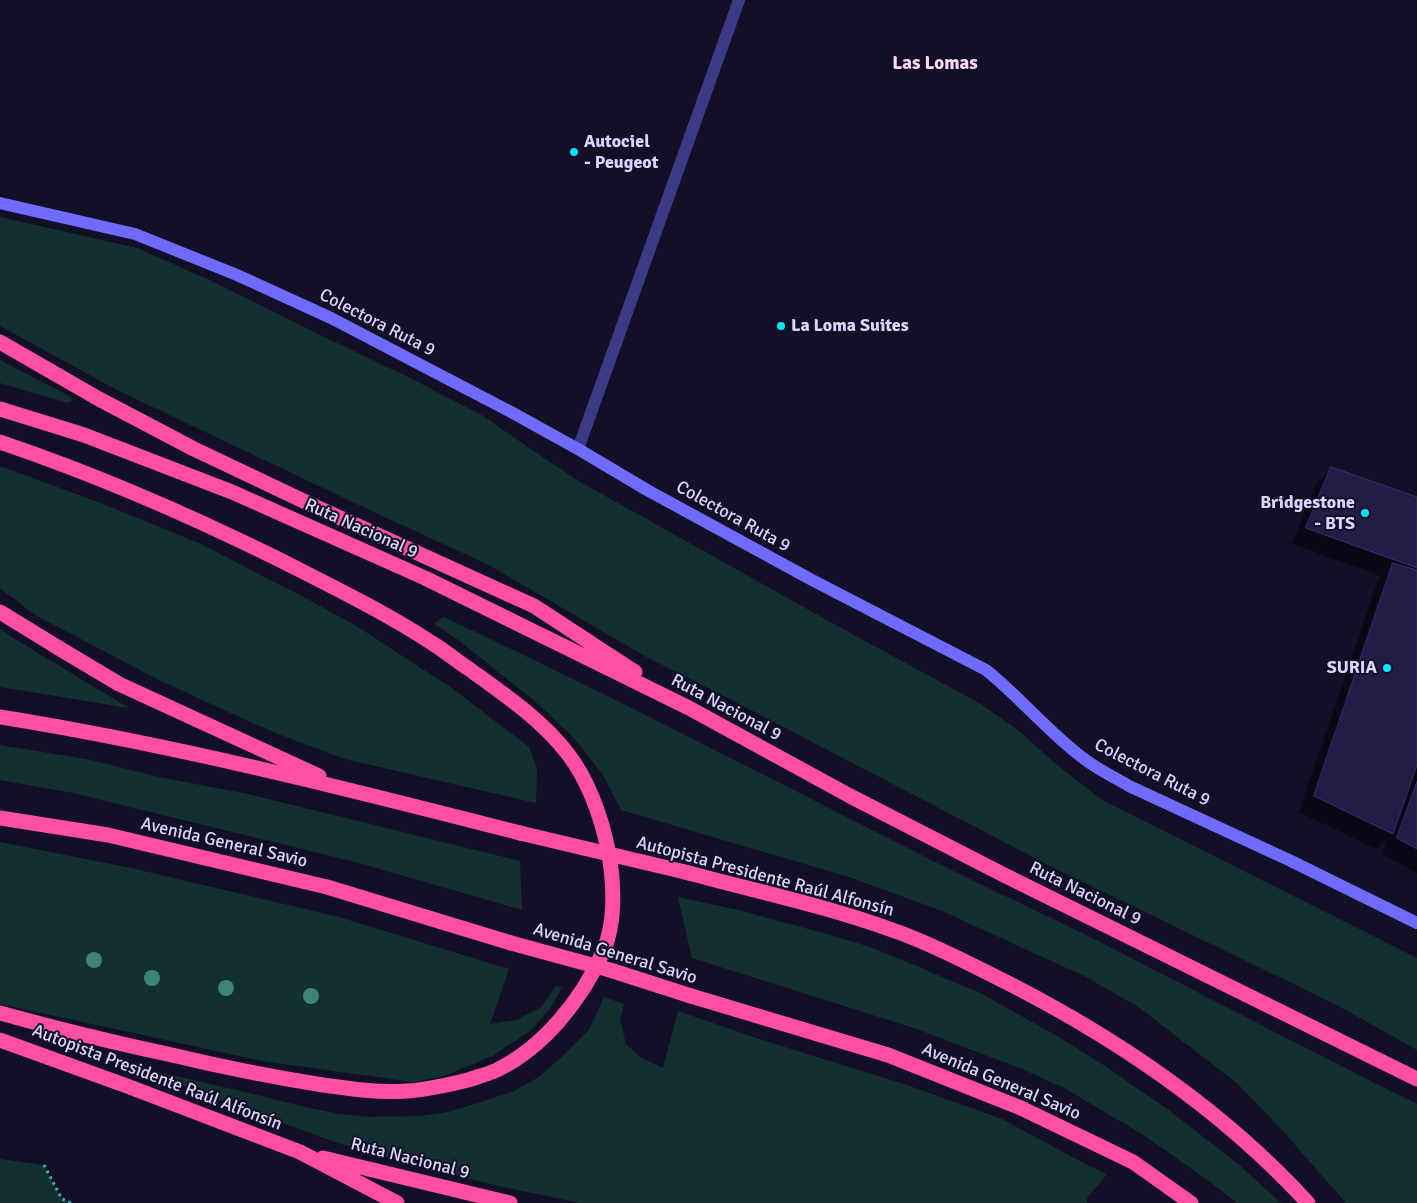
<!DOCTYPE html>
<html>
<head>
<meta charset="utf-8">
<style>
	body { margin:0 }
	canvas { display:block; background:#130f26 }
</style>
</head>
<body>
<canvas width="1417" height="1203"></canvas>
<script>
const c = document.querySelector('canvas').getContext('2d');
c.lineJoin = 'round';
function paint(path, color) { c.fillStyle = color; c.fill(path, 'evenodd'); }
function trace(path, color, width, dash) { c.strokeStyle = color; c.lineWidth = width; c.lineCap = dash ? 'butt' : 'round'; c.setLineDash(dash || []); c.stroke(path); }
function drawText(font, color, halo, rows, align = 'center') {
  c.font = font + ' Signika,sans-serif'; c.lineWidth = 4; c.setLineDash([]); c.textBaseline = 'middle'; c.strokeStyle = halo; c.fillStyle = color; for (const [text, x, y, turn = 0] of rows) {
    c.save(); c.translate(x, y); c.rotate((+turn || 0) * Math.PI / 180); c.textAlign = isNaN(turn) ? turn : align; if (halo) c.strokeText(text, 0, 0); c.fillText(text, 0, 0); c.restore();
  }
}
paint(new Path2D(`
	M0,217L137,248L209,280L314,332L408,377L485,417L529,448L577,480L832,623L979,703L1018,730L1057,765L1102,800L1417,958V1050L1337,1005L1054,868L745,707L643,655L487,564L378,514L119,391L0,326Z
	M0,360L71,397L72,401L67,403L0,383Z
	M0,466L103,504L201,544L311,601L358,627L453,689L529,747L537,768L536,803L345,759L296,741L250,722L159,680L35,615L0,588Z
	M444,617C608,694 768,777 929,859C984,887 1041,912 1096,940C1203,994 1309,1051 1417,1104V1203H1346L1282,1130L1237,1083L1137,1006L1084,976L942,911L849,877L621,810L603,775L575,739L537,703L457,639L434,624Z
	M0,629L15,639L129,708L0,687Z
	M0,745L91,760L159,777L248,794L520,861L522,910L359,863L73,793L0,780Z
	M0,842L131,868L339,917L509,969L490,1024L516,1020L541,1007L556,986L562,988L549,1010L529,1032L504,1048L492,1056L444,1076L413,1082L262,1061L0,1004Z
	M678,897L738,910L823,933L867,946L907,962L982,994L1062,1039L1099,1062L1170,1111L1238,1164L1281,1203H1237L1209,1181L1142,1134L1064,1088L1022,1069L914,1028L692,958Z
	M604,997L624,1004L620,1019L626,1044L640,1057L663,1068L678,1011L759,1039L904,1084L1002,1119L1087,1165L1107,1174L1087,1198V1203H580L494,1185L403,1162L332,1141L120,1063L245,1092L305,1107L339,1114L371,1117L419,1116L449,1112L490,1099L514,1091L537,1078L564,1055L589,1030Z
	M0,1159L44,1165L62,1199L71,1203H0Z`), '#12302f');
paint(new Path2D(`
	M1332,469L1417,499V873L1382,854L1389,837L1376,849L1299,812L1378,580L1381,576L1292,544L1316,484Z`), '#0007');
const building = new Path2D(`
	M1331,467L1417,497V568L1306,528Z
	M1393,563L1417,570V765L1393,834L1314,796Z
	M1417,782V849L1397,838Z`);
paint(building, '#241b47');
trace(building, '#3b2d73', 1);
trace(new Path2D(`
	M44,1165L62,1199L71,1203`), '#2fb8b0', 3, [2.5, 4]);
trace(new Path2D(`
	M578,449L739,0`), '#3d3a85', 12);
trace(new Path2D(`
	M0,203L135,234L237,275L331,318L511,412L578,449L647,490L812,580L986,670C1020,697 1048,732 1083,758C1097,769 1114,777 1129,786L1291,861L1417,923`), '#6f6bff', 12);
trace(new Path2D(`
	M0,342L99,399L194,449L314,506L534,606L635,672
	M0,409L84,435L232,492L425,578L689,708L850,796L1004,875L1417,1079
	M0,442C95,474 187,514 276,558C329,585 383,611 432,643C445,651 457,661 469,669C505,695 542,720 568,754C604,800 627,898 603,952C582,999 544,1047 497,1070C488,1074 477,1077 468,1080C448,1085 427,1090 407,1091C379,1093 351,1089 323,1085C272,1077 222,1067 172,1055C144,1049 117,1043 89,1036C59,1029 30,1021 0,1013
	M0,612L62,650L119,684L319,776
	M0,717C175,745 348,789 520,833
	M0,818L108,835L327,887L511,943
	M685,872C755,891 827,906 895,931C927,942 958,958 988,973C1106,1031 1219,1106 1308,1203
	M691,996L888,1055L1021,1108L1133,1162L1191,1203
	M0,1040L127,1086L300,1152L397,1203
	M323,1158L510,1203`), '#ff4fa3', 15);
trace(new Path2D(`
	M520,833L685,872
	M511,943L610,970L691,996`), '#ff4fa3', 15);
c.fillStyle = '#3d827b';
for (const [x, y] of [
	[94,960],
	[152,978],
	[226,988],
	[311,996]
]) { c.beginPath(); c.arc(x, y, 8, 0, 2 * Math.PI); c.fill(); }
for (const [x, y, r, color] of [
	[574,152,5,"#00e5ff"],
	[781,326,5,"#00e5ff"],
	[1365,513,5,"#00e5ff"],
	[1387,668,5,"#00e5ff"]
]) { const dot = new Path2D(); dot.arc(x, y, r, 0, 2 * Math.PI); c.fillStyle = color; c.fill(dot); trace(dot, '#130f26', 2); }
drawText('bold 18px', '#d9d4ff', '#130f26', [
	["Autociel",584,142],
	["- Peugeot",584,163],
	["La Loma Suites",791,326],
	["Bridgestone",1355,503,"right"],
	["- BTS",1355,524,"right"],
	["SURIA",1377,668,"right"]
], 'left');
drawText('18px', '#d9d4ff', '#130f26', [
	["Colectora Ruta 9",377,323,27],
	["Colectora Ruta 9",733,517,29],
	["Ruta Nacional 9",361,529,24],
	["Ruta Nacional 9",726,708,28],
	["Colectora Ruta 9",1152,773,27],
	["Avenida General Savio",224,843,13],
	["Autopista Presidente Raúl Alfonsín",765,877,15],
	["Ruta Nacional 9",1085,894,26],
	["Avenida General Savio",615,954,17],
	["Autopista Presidente Raúl Alfonsín",157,1078,21],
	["Avenida General Savio",1001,1082,23],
	["Ruta Nacional 9",410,1159,14]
]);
drawText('bold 19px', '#ffd6f0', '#130f26', [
	["Las Lomas",935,64]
]);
</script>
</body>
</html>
